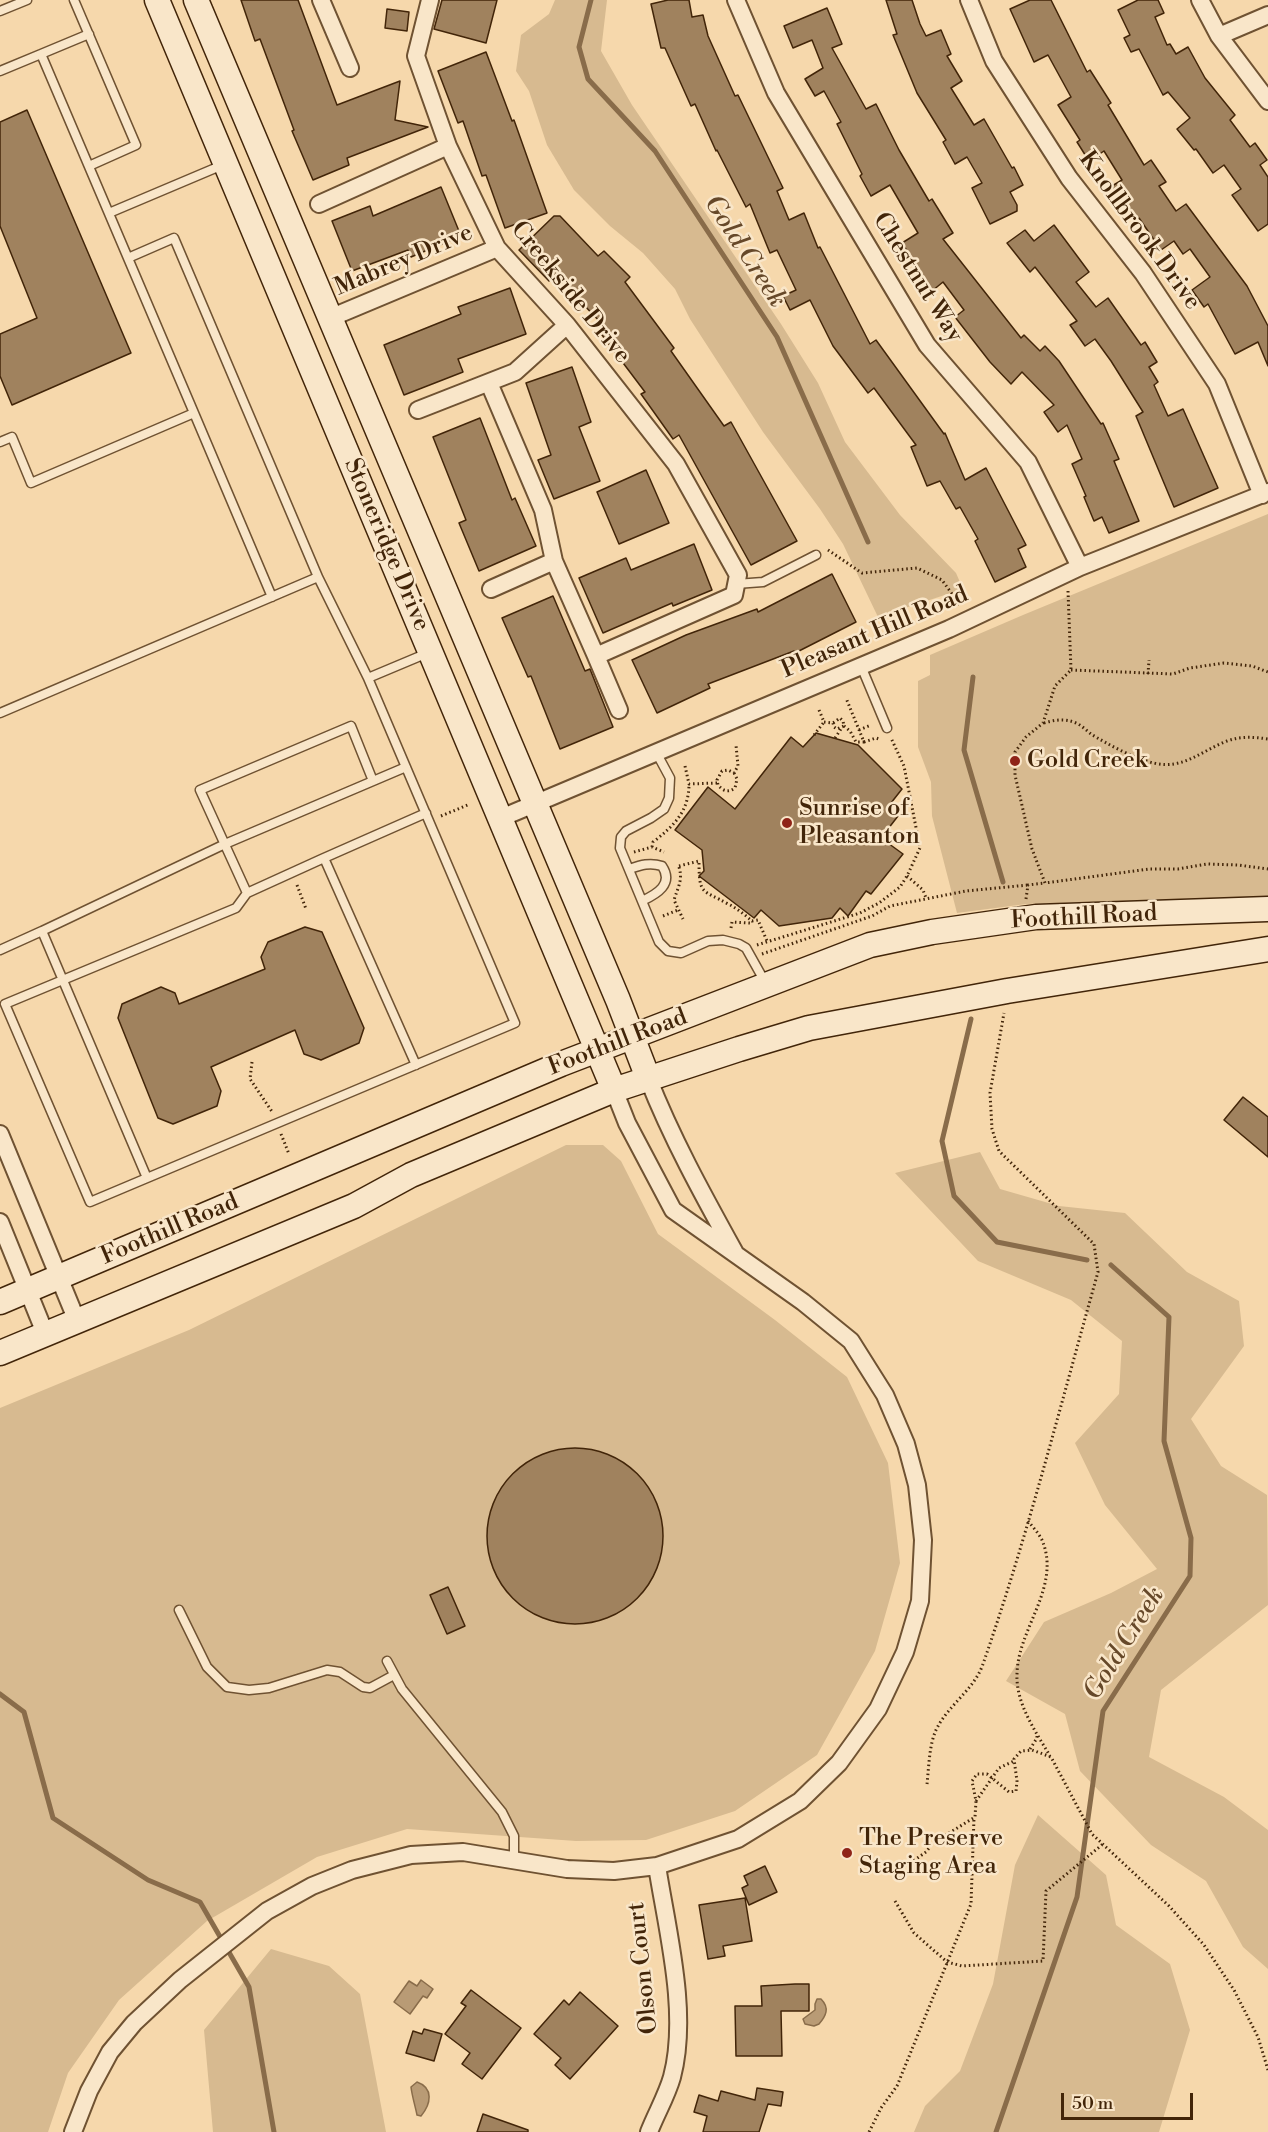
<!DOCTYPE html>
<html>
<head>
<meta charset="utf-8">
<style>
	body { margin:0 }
	#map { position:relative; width:1268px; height:2132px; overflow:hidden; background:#f6d8ac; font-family:"Libre Bodoni",serif }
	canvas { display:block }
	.scale { position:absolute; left:1061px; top:2093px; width:132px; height:27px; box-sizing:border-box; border:3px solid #422509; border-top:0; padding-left:8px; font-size:18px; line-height:21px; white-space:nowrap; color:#422509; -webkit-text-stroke:4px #f9e6c9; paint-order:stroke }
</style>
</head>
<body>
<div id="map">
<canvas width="1268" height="2132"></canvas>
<div class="scale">50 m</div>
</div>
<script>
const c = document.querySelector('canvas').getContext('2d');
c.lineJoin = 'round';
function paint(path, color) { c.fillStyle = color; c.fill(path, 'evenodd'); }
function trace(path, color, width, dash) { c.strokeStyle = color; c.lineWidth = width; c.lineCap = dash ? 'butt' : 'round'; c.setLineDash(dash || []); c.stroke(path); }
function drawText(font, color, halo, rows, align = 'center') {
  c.font = font + ' "Libre Bodoni",serif'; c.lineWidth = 5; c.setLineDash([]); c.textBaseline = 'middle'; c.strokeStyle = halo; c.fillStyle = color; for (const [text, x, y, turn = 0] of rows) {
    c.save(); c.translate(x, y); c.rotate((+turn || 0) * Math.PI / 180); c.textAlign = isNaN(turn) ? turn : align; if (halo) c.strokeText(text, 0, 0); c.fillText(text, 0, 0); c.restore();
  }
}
paint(new Path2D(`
	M555,0H607L601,51L632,105L781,324L818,383L845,442L900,515L956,573L963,589L878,617L843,544L820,509L763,432L690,319L675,289L643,253L610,226L574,190L547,145L529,91L516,71L521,35L549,14Z
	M1268,514V897L1026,904L957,913L932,816L931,782L918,747V681L930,675V655L1023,615Z
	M566,1145H603L621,1161L658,1234L775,1320L847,1377L888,1463L900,1563L875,1651L817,1755L735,1811L646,1840L576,1841L407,1829L317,1857L207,1921L119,2000L68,2073L48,2132H0V1408L189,1330Z
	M980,1152L1000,1189L1059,1206L1125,1213L1187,1272L1239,1301L1244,1346L1191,1419L1221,1466L1267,1495L1268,1605L1161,1690L1149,1757L1224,1797L1268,1830V1969L1243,1947L1206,1881L1151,1845L1080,1771L1065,1714L1006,1681L1044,1622L1111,1593L1157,1569L1105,1505L1075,1443L1119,1394L1122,1341L1071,1300L978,1261L895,1173Z
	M1038,1815L1106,1875L1116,1925L1170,1964L1190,2030L1159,2132H914L925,2106L960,2071L993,1984L1015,1865Z
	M271,1949L329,1966L360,1994L386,2132H213L204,2030Z`), '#d7ba90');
const water = new Path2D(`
	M421,1980L433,1989L427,1998L423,1996L410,2014L394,2002L409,1981L417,1986Z
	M817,1999H821C830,2008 826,2016 819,2024L814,2026L805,2024L803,2019L815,2010V2004Z
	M417,2082C434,2088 431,2104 421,2116L417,2115C415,2105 412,2096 411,2087Z`);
paint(water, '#b99b75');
trace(water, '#896c4a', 1.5);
trace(new Path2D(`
	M591,0L579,47L588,79L655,151L777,337L868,542
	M973,677L964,750L1003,882
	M971,1019L942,1141L954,1196L997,1242L1087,1260
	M0,1694L24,1712L53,1818L148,1880L200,1902L249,1987L274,2132
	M996,2132L1077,1897L1103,1711L1190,1576L1191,1538L1164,1441L1169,1317L1111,1265`), '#896c4a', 5);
const building = new Path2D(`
	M241,0H298L337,105L400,81L395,120L428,127L347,158L349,165L313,180L292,131L294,130L260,39L255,41Z
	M442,0H497L486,43L434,29Z
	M668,0H689L692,17L703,15L708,36L735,96L738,95L783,188L777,191L789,220L804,213L818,248L820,247L870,344L876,340L944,434L945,433L965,480L986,468L1026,545L1018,549L1026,567L995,582L975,541L978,539L960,507L956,509L940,481L927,486L911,447L916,445L874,388L868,393L833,346L810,300L790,310L783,296L796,290L777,250L770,253L750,204L746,207L717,150L716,151L695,104L691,106L665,48H661L651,4Z
	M886,0H912L920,24L926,36L941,30L951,54L947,56L962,81L951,88L974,125L984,119L1012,168L1014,167L1023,185L1010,192L1017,205V211L990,224L972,188L982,183L967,157L955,164L943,142L946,140L917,93L893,35L897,34Z
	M1030,0H1051L1087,72L1090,70L1111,103L1108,105L1144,165L1151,160L1166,182L1159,186L1176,211L1186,204L1247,286L1268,326V366L1258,342L1235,354L1208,304L1204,307L1192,290L1210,277L1190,249L1183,254L1174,241L1161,250L1139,218L1136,220L1112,186L1122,180L1104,151L1089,161L1077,142L1080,140L1058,105L1071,97L1048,55L1034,62L1010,9Z
	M1138,0H1158L1164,13L1155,17L1167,45L1170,44L1176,54L1188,47L1205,78L1235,115L1230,120L1250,147L1255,143L1267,160L1260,165L1268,177V224L1258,231L1232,195L1241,189L1224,165L1213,173L1196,149L1194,150L1177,129L1190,118L1168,92L1163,95L1139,49L1131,52L1124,38L1130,35L1118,10Z
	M827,8L842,44L832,48L866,109L876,104L899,150L929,201L932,199L953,233L943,239L1021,338L1024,335L1040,351L1045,346L1059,361L1101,424L1103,423L1119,459L1114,461L1139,521L1109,533L1102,517L1094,521L1084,497L1086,496L1072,464L1082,459L1067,425L1058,432L1044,412L1054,405L1022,372L1011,384L990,362L955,317L964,310L943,282L932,291L919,275L921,273L902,243L918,233L890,185L871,196L860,176L862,174L837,124L841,122L824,91L815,96L805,79L823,68L812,40L793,48L784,26Z
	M387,9L409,12L407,31L385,28Z
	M486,52L512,121L514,120L547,213L505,228L486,175L482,176L463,121L458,123L438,71Z
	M27,110L131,353L12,405L0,376V334L37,318L0,226V122Z
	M441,187L461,236L411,257L408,250L352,271L332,221L370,206L373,216Z
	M554,216H560L598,256L604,251L630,277L625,282L674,348L671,351L724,426L731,422L797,541L751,565L679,435L673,439L641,394L645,392L599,331L605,327L555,275L549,281L519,250Z
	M1054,225L1089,272L1076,282L1096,307L1108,298L1141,345L1145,342L1157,362L1149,367L1158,382L1154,385L1168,416L1183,409L1218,488L1174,507L1136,416L1143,412L1111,361L1095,339L1085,346L1070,325L1077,321L1035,267L1030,272L1007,243L1025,230L1034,241Z
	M510,288L526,334L458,359L463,372L404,395L384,345L461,314L458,307Z
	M572,367L591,422L579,427L600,481L554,499L538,460L551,455L526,383Z
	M480,418L512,500L515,498L536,546L479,571L459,523L466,520L433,437Z
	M646,470L669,523L619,544L597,492Z
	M694,544L712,590L673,606L672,603L603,633L579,578L626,558L631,570Z
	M832,574L856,622L795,653L794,651L708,684L710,688L657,713L632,660L686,635L757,609L758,612Z
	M553,596L585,671L590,669L613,727L560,749L531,676L528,677L502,618Z
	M816,733L858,745L902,789L887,808L898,816L881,838L903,854L871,894L866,891L848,916L840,908L832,918L779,926L761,910L754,918L699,876L704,871L702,850L675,830L708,787L735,809L791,737L803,747Z
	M305,927L322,932L364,1028L359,1043L321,1060L304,1054L295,1030L211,1067L221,1091L217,1106L173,1124L158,1118L118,1018L122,1004L161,987L175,993L179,1004L265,969L261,957L268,942Z
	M1243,1097L1268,1117V1157L1224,1120Z
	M487 1536a88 88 0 1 1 176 0a88 88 0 1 1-176 0Z
	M448,1587L465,1626L447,1634L430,1595Z
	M765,1866L777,1892L749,1905L742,1888L748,1885L744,1876Z
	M745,1898L752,1941L723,1946L725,1956L708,1959L699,1905Z
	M795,1984H809V2011H781L782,2056H736L735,2006H762L761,1986Z
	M471,1990L521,2028L482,2079L462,2064L470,2053L445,2034L466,2006L461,2003Z
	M580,1992L618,2026L570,2079L555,2065L561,2058L534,2034L564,2000L569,2005Z
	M424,2029L442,2034L434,2061L406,2053L413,2031L422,2034Z
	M757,2088L783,2092L781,2106L768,2104L759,2132H703L707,2116L694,2112L699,2095L718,2101L721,2091L755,2100Z
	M483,2114L528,2130V2132H477Z`);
paint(building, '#a0825e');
trace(building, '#422509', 1.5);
const service = new Path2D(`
	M74,0L136,145L89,166
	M0,11L27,0
	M41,54L89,34
	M0,71L41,54L194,413L31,483L12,437L0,442
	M109,213L225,164
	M194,413L272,597
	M318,577L368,678
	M736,584L763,582L816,555
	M861,666L887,728
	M0,713L318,577L174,238L128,258
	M656,752L670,778L669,798L664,809L651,818L626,831L621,837L620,848L659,942L668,951L681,953L708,941L723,940L739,944L746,948L765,982
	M629,869C641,865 650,862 662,866C674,884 657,894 642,901
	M247,893L200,790L351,726L373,781
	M42,931L225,844L406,767
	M0,950L42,931L147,1178L515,1023L368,678L430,652
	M416,1065L324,858L426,813
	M147,1178L90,1202L5,1004L236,908L247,893L324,858
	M179,1610L207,1667L227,1687L249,1690L269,1688L327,1670L340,1672L363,1687L370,1688L394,1675
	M387,1661L402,1689L502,1812L514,1836V1860`);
const minor = new Path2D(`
	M321,0L350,68
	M430,0L416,56L448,146L497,248L567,325L676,464L738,575L734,595L596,656L554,561L543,510L489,383
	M736,0L776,93L927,345L1028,462L1080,567
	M969,0L994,61L1069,178L1143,273L1217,384L1262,495
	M1200,0L1219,36L1268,101
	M1219,36L1268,15
	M319,204L448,146
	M330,318L497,248
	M418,410L515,372L567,325
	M491,589L554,561
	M596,656L619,710
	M501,818L949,629L1080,567L1268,492
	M648,1078C672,1139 703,1195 735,1253
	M0,1134L77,1321
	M0,1222L45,1333
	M73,2132L89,2091L110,2052L134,2023L180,1980L267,1911L312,1886L352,1870L411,1855L463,1852L567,1869L614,1871L657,1866L738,1839L800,1801L839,1763L878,1709L905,1652L920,1601L923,1540L917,1485L906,1444L885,1395L851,1341L803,1302L673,1210L627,1123L614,1090
	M649,2132C656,2114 667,2095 672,2077C689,2013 667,1930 657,1866`);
const secondary = new Path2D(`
	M157,0L614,1090
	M196,0L618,1000L648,1078
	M0,1302L561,1064L870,945L932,932L1036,917L1268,909
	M0,1353L354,1206L411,1175L614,1090L739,1049L809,1028L1007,991L1268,949`);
trace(service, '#6f5232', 11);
trace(minor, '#6f5232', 20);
trace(secondary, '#422509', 27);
trace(new Path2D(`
	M828,550L862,573L917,568L942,580L960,605
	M1068,591L1071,670L1055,686L1043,723L1026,737L1015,752V775L1032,849L1045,883L1149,869H1178L1207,864L1238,865L1268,869
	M1071,670L1173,674L1190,668L1224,663L1252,666L1268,672
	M1148,674L1149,660
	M819,710L824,722
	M824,722L833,723L834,727L837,729L844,726L843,721L840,718L833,723
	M1044,723C1054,720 1065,718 1076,723C1081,725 1086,730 1091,734C1107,744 1135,759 1154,763C1183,770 1201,751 1227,741C1241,736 1254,737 1268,739
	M844,726L850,731L856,742H864L846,698
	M859,730L871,725
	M814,735L824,722
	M835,738L841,729
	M864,742L876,738L879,739
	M685,766L689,784L717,783
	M734,773L737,779L735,788C728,793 723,791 718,785L717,780L722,771L728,770L734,773L738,766L736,745
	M441,816L470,804
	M652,847L653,842C674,826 689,811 689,784
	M634,852L652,847L664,852
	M679,866L699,861C699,896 702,889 728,904C737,908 745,915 752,921L758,920L767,941
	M679,867C683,880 678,887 674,900L683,919
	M907,876L923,890L926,898
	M297,885L306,909
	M1026,899L1028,885L1045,883
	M663,916L678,910
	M731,928L732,922L750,923L752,921
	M757,945L860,913L879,903L900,887L907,876L920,848L904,766L891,738
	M762,954L872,916L890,906L966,891L1028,885
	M252,1062L250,1079L273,1113
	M281,1134L289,1154
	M1028,1521C1033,1527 1039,1534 1042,1540C1062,1587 1017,1629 1017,1675C1016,1704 1036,1732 1050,1756
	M1030,1749L1037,1738V1733
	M927,1784C929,1766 929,1746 936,1730C948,1705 974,1690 983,1664C1028,1535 1061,1403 1098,1272L1094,1244L999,1151L992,1129L990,1093L1004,1013
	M976,1801L999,1768L1014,1761
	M899,1871L926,1852L933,1843L975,1817L976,1801L972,1781L977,1774H987L1009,1792L1016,1791L1017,1781L1014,1759L1021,1751L1032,1750L1051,1757L1092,1834L1169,1906L1204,1945L1234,1990L1258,2037L1268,2070
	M895,1901L914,1933L947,1962L962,1966L1043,1961L1046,1891L1103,1844
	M869,2132L881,2108L897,2086L971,1904L974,1818`), '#422509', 3, [1.5, 3]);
trace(service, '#f9e6c9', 8);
trace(minor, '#f9e6c9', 16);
trace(secondary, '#f9e6c9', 24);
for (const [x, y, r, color] of [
	[1015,761,6,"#8f2418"],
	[787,823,6,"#8f2418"],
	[847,1853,6,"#8f2418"]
]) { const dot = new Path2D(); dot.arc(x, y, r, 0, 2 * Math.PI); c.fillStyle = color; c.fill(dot); trace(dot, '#f9e6c9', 2); }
drawText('24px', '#422509', '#f9e6c9', [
	["Knollbrook Drive",1139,231,54],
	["Mabrey Drive",404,261,-23],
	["Chestnut Way",917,278,58],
	["Creekside Drive",570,293,51],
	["Stoneridge Drive",386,545,67],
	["Pleasant Hill Road",875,633,-23],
	["Foothill Road",1084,918,-3],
	["Foothill Road",618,1043,-21],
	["Foothill Road",170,1230,-23],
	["Olson Court",644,1968,-96]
]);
drawText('24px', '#422509', '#f9e6c9', [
	["Gold Creek",1027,761],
	["Sunrise of",799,809],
	["Pleasanton",799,837],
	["The Preserve",859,1839],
	["Staging Area",859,1867]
], 'left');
drawText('italic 26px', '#664829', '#f9e6c9', [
	["Gold Creek",744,252,57],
	["Gold Creek",1125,1644,-58]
]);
</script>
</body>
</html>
